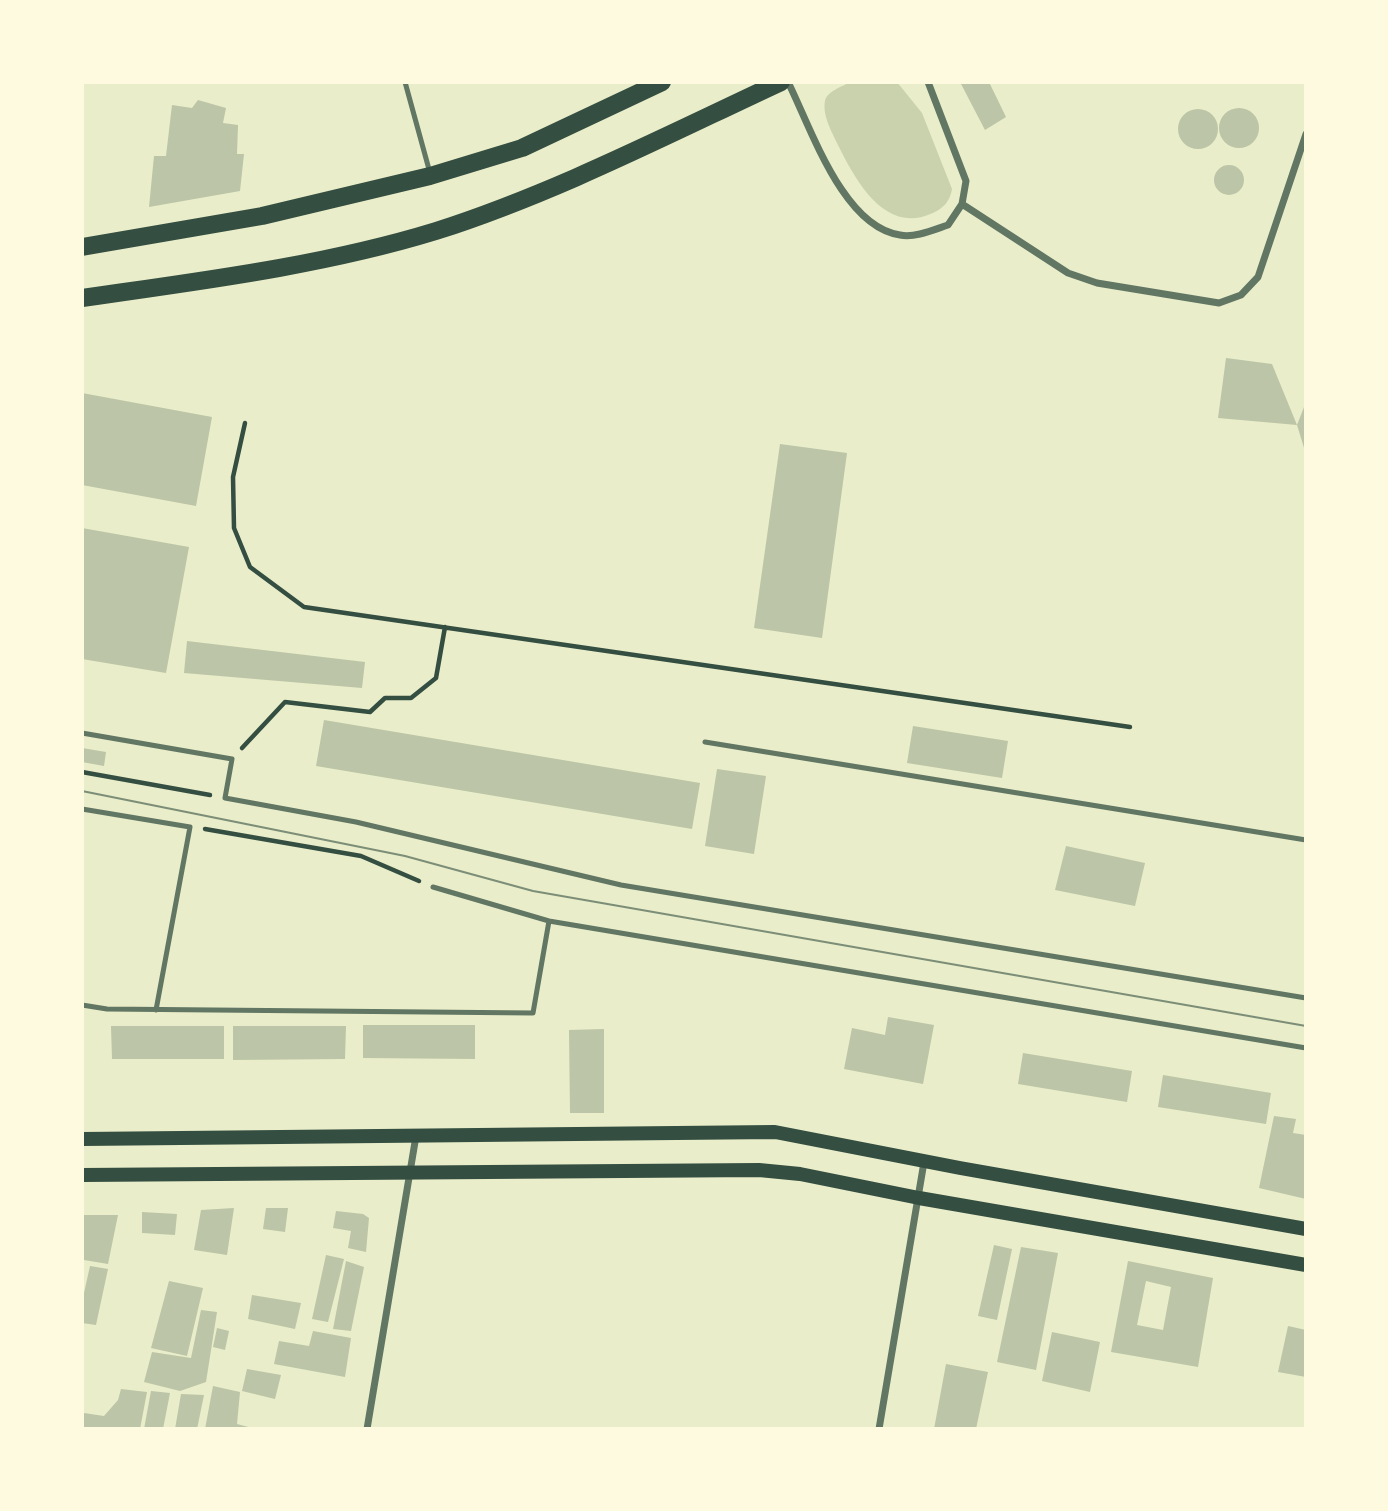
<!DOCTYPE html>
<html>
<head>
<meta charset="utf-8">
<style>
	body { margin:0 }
	#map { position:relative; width:1388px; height:1511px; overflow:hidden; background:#e9edc9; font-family:Karla,sans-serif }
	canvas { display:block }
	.frame { position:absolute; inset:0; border:84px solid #fefae0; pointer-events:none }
</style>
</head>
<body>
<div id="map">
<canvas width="1388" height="1511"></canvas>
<div class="frame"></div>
</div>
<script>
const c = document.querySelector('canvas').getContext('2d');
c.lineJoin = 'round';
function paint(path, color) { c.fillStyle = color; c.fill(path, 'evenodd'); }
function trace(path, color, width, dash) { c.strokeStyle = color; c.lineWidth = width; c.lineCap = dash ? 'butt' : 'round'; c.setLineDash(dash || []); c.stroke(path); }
paint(new Path2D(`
	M850,82H897L922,113L952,189C950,201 944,208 933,213C886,235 857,183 839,147C833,134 822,116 825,101C827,91 842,87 850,82Z`), '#cad2ad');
paint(new Path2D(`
	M960,82H989L1006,117L985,130Z
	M198,100L226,108L223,123L238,125L237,154H244L240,191L149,207L154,156H166L172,105L192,108Z
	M1219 128a20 20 0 1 1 40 0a20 20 0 1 1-40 0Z
	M1178 129a20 20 0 1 1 40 0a20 20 0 1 1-40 0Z
	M1214 180a15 15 0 1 1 30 0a15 15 0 1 1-30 0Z
	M1226,358L1272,364L1297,425L1218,418Z
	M82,393L212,417L196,506L82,485Z
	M1306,402V451H1305L1297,425Z
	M780,444L847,453L822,638L754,628Z
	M82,528L189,547L166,673L82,659Z
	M187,641L365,662L362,688L184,673Z
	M324,720L700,783L692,829L316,766Z
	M913,726L1008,741L1002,778L907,763Z
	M82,748L106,752L104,766L82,762Z
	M717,769L766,776L754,854L705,846Z
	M1066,846L1145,863L1135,906L1055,890Z
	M888,1017L934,1025L923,1084L844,1069L852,1028L885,1035Z
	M363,1025H475V1059L363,1058Z
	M111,1026H224V1059H112Z
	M233,1026H346L345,1059L233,1060Z
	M604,1029V1113H570L569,1030Z
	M1023,1053L1132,1071L1127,1102L1018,1084Z
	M1163,1075L1271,1093L1266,1124L1158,1107Z
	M1274,1116L1296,1119L1293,1133L1306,1135V1199L1259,1188Z
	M234,1208L227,1255L194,1250L201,1210Z
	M266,1208H288L285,1232L263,1229Z
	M336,1211L363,1214L369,1218L366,1252L348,1248L351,1231L333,1228Z
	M142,1212L177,1214L175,1235L142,1233Z
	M82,1215H118L108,1264L84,1260Z
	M994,1245L1012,1249L997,1320L978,1316Z
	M1021,1247L1058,1253L1036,1370L997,1362Z
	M326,1255L344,1259L328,1322L312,1319Z
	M346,1261L364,1267L351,1331L333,1329Z
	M1128,1261L1213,1278L1198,1367L1111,1352ZM1146,1281L1171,1287L1163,1330L1137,1325Z
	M90,1266L108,1269L96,1325L82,1323V1302Z
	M169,1281L203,1288L187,1356L151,1348Z
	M252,1295L301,1303L295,1329L248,1319Z
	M201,1310L217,1312L206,1382L180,1391L144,1382L152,1352L191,1358Z
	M1288,1326L1306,1330V1377L1278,1372Z
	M217,1328L229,1331L225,1350L213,1347Z
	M313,1331L351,1338L345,1377L274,1364L279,1341L309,1346Z
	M1052,1332L1100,1342L1090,1392L1042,1381Z
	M946,1364L988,1372L976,1429H934Z
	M247,1369L281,1375L275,1399L242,1391Z
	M213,1386L240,1392L237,1424L256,1429H205Z
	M121,1389L147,1392L140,1429H82L84,1413L104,1416L118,1400Z
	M151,1391L170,1393L163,1429H144Z
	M181,1394L204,1395L197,1429H175Z`), '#bcc5a7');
trace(new Path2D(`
	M245,423L233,477L234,528L250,567L304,607L1130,727
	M242,748L285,702L370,712L385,698H411L436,678L445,627
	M82,772L210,795
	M205,829L361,856L419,881`), '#344e41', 4.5);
trace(new Path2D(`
	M405,82L430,173
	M82,733L232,759L225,798L356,822L621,885L1306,998
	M705,742L1306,840
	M82,809L190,827L156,1010
	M433,887L549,921L1306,1048
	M82,1005L107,1009L533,1013L549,921`), '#617663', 5);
trace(new Path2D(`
	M788,82C811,128 843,227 900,235C915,238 933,230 948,225L962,204L966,181L928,82
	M962,204L1068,273L1097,283L1219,303L1241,295L1258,277L1306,134
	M367,1429L416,1136
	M879,1429L924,1162`), '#617663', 7);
trace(new Path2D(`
	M82,1139L775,1132L960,1168L1306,1229
	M82,1175L759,1170L800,1174L919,1198L1306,1265`), '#344e41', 14);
trace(new Path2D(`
	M82,247L262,216L430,176L522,148L662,82
	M82,298C200,281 322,266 436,231C555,193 667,135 781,82`), '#344e41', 18);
trace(new Path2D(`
	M82,791L405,856L533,891L1306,1026`), '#7c8e77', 2);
</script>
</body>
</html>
